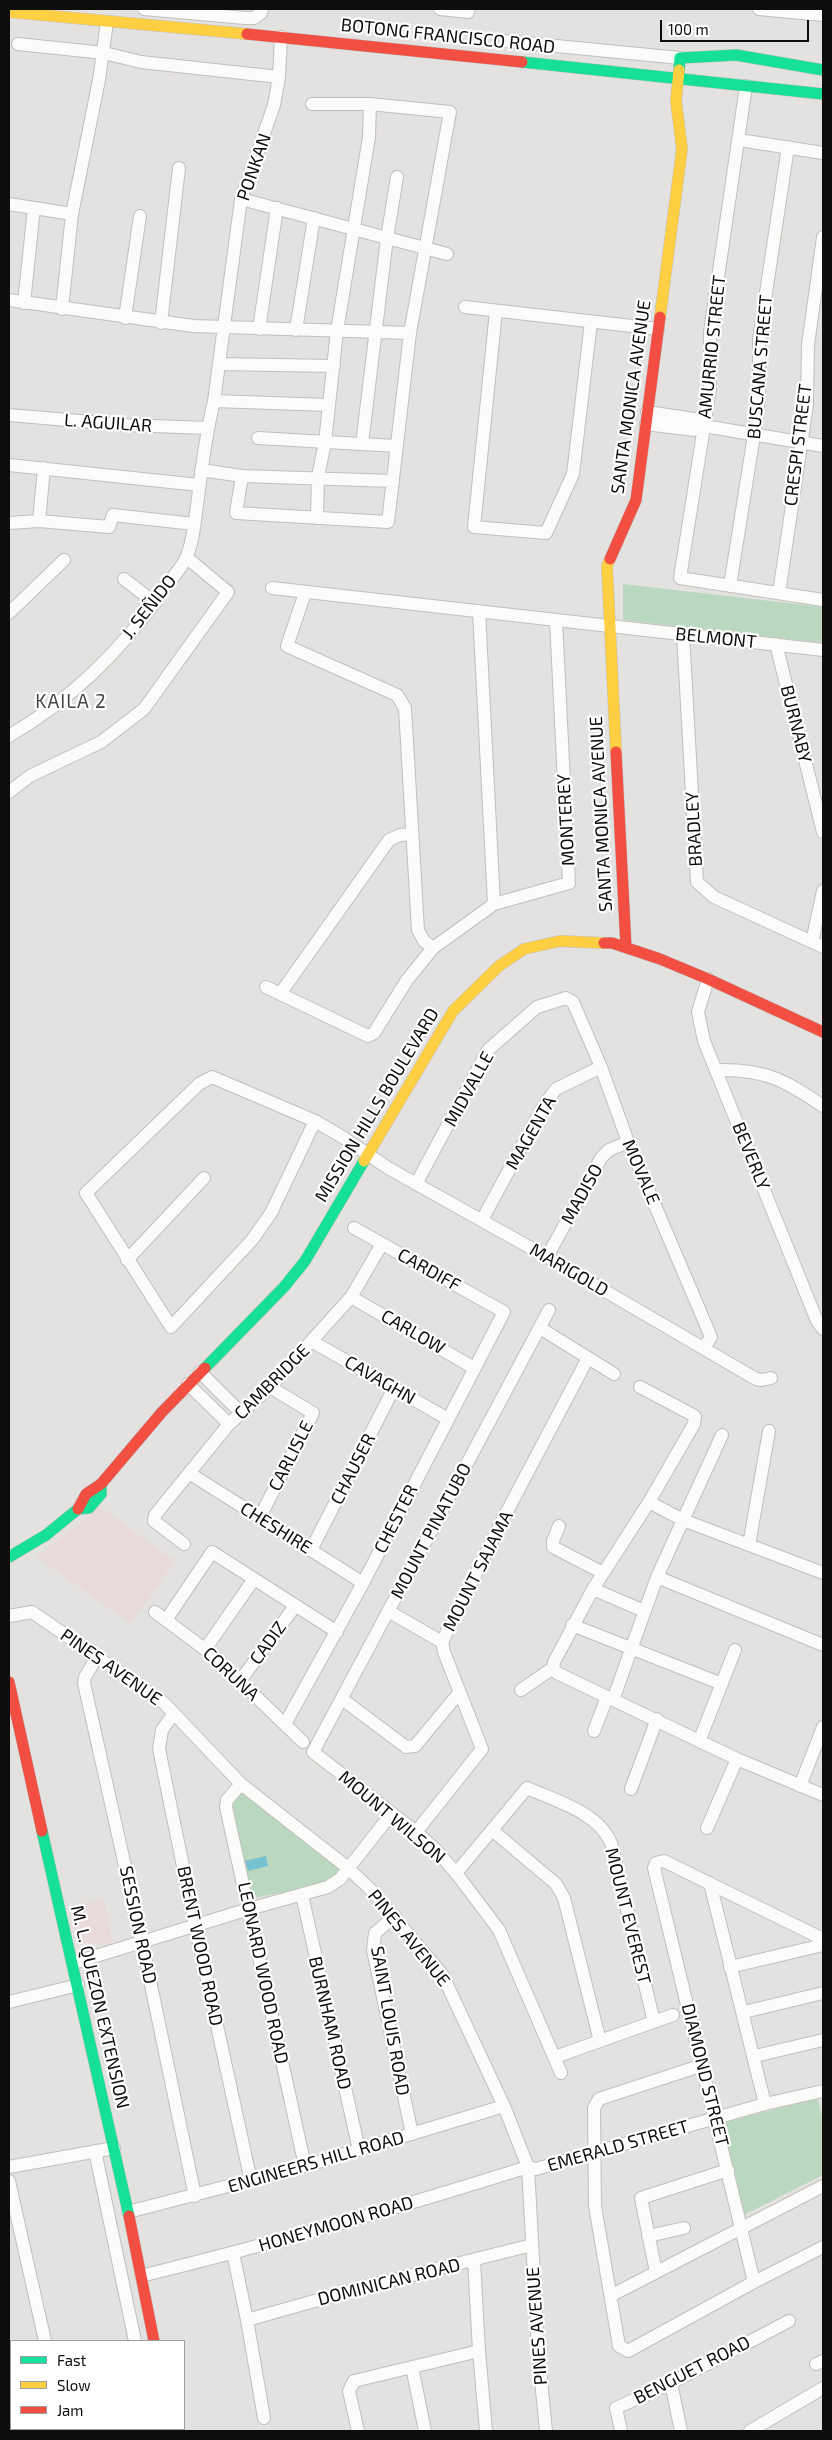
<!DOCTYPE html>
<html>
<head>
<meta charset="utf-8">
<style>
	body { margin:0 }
	#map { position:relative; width:832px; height:2440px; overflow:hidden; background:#e4e2e0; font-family:"Exo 2",sans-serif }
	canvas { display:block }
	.frame { position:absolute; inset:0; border:10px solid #0e0d0c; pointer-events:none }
	.legend { position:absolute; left:10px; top:2340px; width:175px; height:90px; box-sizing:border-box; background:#fff; border:1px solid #9f9e9e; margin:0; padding:6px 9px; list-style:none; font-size:15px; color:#0e0d0c }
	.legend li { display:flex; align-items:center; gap:10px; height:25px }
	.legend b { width:25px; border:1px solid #9f9e9e }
	.scale { position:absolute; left:660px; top:20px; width:149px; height:22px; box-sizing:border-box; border:2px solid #0e0d0c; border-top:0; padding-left:6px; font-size:15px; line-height:18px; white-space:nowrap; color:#0e0d0c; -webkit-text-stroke:4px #fff; paint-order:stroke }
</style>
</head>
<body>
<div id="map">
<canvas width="832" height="2440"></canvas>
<div class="frame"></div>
<ul class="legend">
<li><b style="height:6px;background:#16e098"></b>Fast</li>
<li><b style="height:6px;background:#ffcf43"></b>Slow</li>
<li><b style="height:6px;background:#f24e42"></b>Jam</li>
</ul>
<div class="scale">100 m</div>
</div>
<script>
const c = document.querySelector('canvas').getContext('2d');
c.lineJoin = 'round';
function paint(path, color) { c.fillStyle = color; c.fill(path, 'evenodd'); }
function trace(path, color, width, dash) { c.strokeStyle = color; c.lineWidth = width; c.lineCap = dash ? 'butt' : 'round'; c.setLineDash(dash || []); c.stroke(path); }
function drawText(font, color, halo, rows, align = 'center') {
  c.font = font + ' "Exo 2",sans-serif'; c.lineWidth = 4.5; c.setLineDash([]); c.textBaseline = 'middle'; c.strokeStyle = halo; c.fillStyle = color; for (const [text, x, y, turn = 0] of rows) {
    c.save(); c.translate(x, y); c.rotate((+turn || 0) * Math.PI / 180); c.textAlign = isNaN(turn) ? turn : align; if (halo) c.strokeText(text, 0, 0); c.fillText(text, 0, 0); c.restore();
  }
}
paint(new Path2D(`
	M100,1507L175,1561L131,1623L36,1557Z
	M103,1899L113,1942L101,1945L78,1942L70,1907Z`), '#e8d9db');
paint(new Path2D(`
	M623,584L823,607V643L623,620Z
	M239,1791H244L339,1867V1873L330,1883L249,1899L231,1802Z
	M818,2098L823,2121V2175L742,2216L722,2123Z`), '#bad8c0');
paint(new Path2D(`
	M266,1856L268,1866L248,1871L245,1861Z`), '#76c2d0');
const street = new Path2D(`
	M144,9L245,18H254L261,13L262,9
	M440,9L468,12L469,9
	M759,9L823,15
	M505,41L680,58
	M18,44L104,53L141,62L279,77
	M746,86L710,332V389L680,578L823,600
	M739,140L823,153
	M241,199L447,254
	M9,204L72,214
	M9,300L193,326L410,333
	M24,303L34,208
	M465,307L658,329
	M62,309L72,214L99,80L107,22
	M496,311L474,527L546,533L573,474L591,322
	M125,318L140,216
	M161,323L179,168
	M259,329L277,208
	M296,330L314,218
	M219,364L334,366
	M214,401L328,405
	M647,412L694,419L704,426L823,446
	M9,415L126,425L207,428
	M646,424L694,430L704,426
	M258,438L396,446
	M362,444L387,238L397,177
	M9,465L199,485
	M201,470L242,476L393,481
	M242,476L236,513L388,522L410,333L450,112L370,104H312
	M317,518L318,477L325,442L337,331L369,137L370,104
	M39,521L44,468
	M9,523L39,521L109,527L113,515L194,524
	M124,579L155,603
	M730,586L754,435L759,398V339L788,147
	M272,588L823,650
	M305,593L287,646L397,695L405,708L418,930L424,941L433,948
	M779,593L807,405L808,345L823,237
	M479,611L494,904
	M9,613L64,560
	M683,634L697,882L714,897L823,947
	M776,644L823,832
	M9,736C72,699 123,649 164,589C171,579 181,569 186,558C194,540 195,517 198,498C202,465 206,433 214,401L241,199L274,105L279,77L281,37
	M9,792L30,776L101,742L144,709L228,592L186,557
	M812,942L823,891
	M708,979L698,1012L704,1041L817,1321L823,1329
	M266,987L368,1036L374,1033L407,980L433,948L494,904L569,883L556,620
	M280,994L389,840L400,835L412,834
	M717,1070C766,1069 784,1080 823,1106
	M315,1121L271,1213L252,1240L171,1327L86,1193L199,1084L212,1077L315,1121L344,1138L388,1168L547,1257L756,1379L762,1380L771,1378
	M416,1184L488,1050L537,1007L566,998L573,1002L601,1067L628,1142L711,1337L704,1348
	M482,1220L543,1107L556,1089L601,1067
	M547,1257L601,1158L609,1150L628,1142
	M127,1260L204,1178
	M351,1297L474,1368
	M549,1310L313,1752L416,1832L435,1849L456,1873L499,1930L561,2073
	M540,1328L614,1374
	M313,1342L448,1419
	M200,1372L241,1413
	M188,1384L229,1424
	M189,1473L363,1583
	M649,1502L683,1520L823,1573
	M260,1517L313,1413L270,1387
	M559,1526L553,1541V1547L603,1573
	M184,1544L154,1521L155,1515L229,1424L270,1387L351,1297L382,1244
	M749,1545L769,1431
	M311,1550L394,1388
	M657,1577L823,1645
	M593,1589L644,1611
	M388,1611L442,1642
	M155,1612L214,1656L303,1742
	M9,1616L32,1612L164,1703L241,1784L348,1868L372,1891L442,1974L504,2106L528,2167L538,2349L546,2431
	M166,1620L212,1552L337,1632
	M572,1625L722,1684
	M206,1648L254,1579
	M97,1657L85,1677L84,1683L142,1942L195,2196
	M553,1668L557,1673L737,1759L823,1795
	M240,1681L295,1606
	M521,1690L553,1668L554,1662L593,1589L649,1502L694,1424L695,1417L693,1415L640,1387
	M342,1699L406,1747L415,1746L459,1693
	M613,1700L657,1577L722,1435
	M174,1713L162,1730L159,1749L195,1925L251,2181
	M285,1724L363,1583L504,1312L354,1228
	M594,1731L607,1697
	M700,1739L735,1650
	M241,1784L227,1800L226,1807L305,2166
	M800,1786L823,1727
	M631,1789L657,1719
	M707,1828L737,1759
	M492,1830L556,1884L564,1898L600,2041
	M416,1832L482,1749L444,1652L442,1642L502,1521L588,1358
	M456,1873L527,1788C556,1801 598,1812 611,1843L654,2022
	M710,1883L765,2104
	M302,1895L359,2150
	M395,1916L375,1933L373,1950L412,2134
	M73,1963L249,1909L328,1887L340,1879L392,1813
	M730,1967L823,1945
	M9,2002L78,1985
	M744,2012L823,1993
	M755,2056L823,2040
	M555,2057L673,2015
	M703,2065L599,2099L594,2108L595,2206L619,2346L628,2351L754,2282L823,2247
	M95,2151L135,2341
	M9,2167L114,2148
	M9,2181L45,2341
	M128,2212L305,2166L504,2106
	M648,2236L684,2228
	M233,2253L247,2320L264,2418
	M474,2261L479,2351L486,2431
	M656,2272L641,2198L728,2170
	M141,2276C271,2244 401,2207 528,2167L536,2169L765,2104L823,2091
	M754,2282L654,1868L656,1863L664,1861L823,1939
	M612,2295L823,2186
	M247,2320L364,2287L532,2245
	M816,2364L823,2361
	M412,2367L425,2431
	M671,2383L681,2431
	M65,2429V2431
	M154,2429L155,2431
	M358,2431L349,2391L354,2381L479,2351
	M621,2431L616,2408L671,2383L789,2321
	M750,2431L823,2388`);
const fast = new Path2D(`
	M522,62L823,94
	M679,70L680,58L736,55L823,70
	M205,1368L284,1287L305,1261L364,1161
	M9,1557L46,1535L78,1509L89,1508L101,1494V1484
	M42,1831L129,2216`);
const slow = new Path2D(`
	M9,12L247,34
	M660,317L682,149L676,101L679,70
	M610,559L607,566L616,752
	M364,1161L453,1011L499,966L524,949L560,941L604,943
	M172,2429V2431`);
const jam = new Path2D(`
	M247,34L522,62
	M610,559L636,500L660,317
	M616,752L626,947
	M604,943H612L660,959L708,979L823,1032
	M78,1509L86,1494L101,1484L162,1412L205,1368
	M9,1682L42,1831
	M129,2216L154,2341`);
trace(street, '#c0bfbe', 14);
trace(fast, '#c0bfbe', 12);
trace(slow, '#c0bfbe', 12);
trace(jam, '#c0bfbe', 12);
trace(street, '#fbfbfa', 12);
trace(fast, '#16e098', 11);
trace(slow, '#ffcf43', 11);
trace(jam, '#f24e42', 11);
drawText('18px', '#0e0d0c', '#fff', [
	["BOTONG FRANCISCO ROAD",448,36,6],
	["PONKAN",254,167,-71],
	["AMURRIO STREET",712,347,-84],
	["BUSCANA STREET",760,367,-85],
	["SANTA MONICA AVENUE",631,397,-82],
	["L. AGUILAR",108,423,4],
	["CRESPI STREET",798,445,-83],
	["J. SEÑIDO",149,607,-52],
	["BELMONT",716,638,6],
	["BURNABY",796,724,76],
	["SANTA MONICA AVENUE",601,814,-93],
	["MONTEREY",566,820,-93],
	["BRADLEY",694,829,-93],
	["MIDVALLE",469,1089,-61],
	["MISSION HILLS BOULEVARD",377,1105,-59],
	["MAGENTA",531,1133,-60],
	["BEVERLY",751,1156,68],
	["MOVALE",641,1172,67],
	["MADISO",582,1194,-61],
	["CARDIFF",429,1270,29],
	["MARIGOLD",569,1270,30],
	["CARLOW",413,1332,30],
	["CAVAGHN",380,1380,30],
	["CAMBRIDGE",272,1382,-45],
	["CARLISLE",291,1456,-63],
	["CHAUSER",353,1469,-63],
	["CHESTER",396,1519,-63],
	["CHESHIRE",276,1528,32],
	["MOUNT PINATUBO",431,1531,-62],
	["MOUNT SAJAMA",478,1571,-63],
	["CADIZ",268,1643,-54],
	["PINES AVENUE",111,1667,35],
	["CORUNA",231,1674,43],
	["MOUNT WILSON",392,1817,40],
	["MOUNT EVEREST",628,1916,76],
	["SESSION ROAD",138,1925,78],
	["PINES AVENUE",409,1938,51],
	["BRENT WOOD ROAD",200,1946,78],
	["LEONARD WOOD ROAD",263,1973,78],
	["M. L. QUEZON EXTENSION",100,2007,77],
	["SAINT LOUIS ROAD",390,2021,80],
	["BURNHAM ROAD",330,2023,77],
	["DIAMOND STREET",705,2075,76],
	["EMERALD STREET",618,2146,-16],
	["ENGINEERS HILL ROAD",316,2162,-16],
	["HONEYMOON ROAD",336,2224,-16],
	["DOMINICAN ROAD",389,2282,-14],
	["PINES AVENUE",537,2326,-94],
	["BENGUET ROAD",692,2370,-27]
]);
c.letterSpacing = '1px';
drawText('19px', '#484644', '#fff', [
	["KAILA 2",71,702]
]);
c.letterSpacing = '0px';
</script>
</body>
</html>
